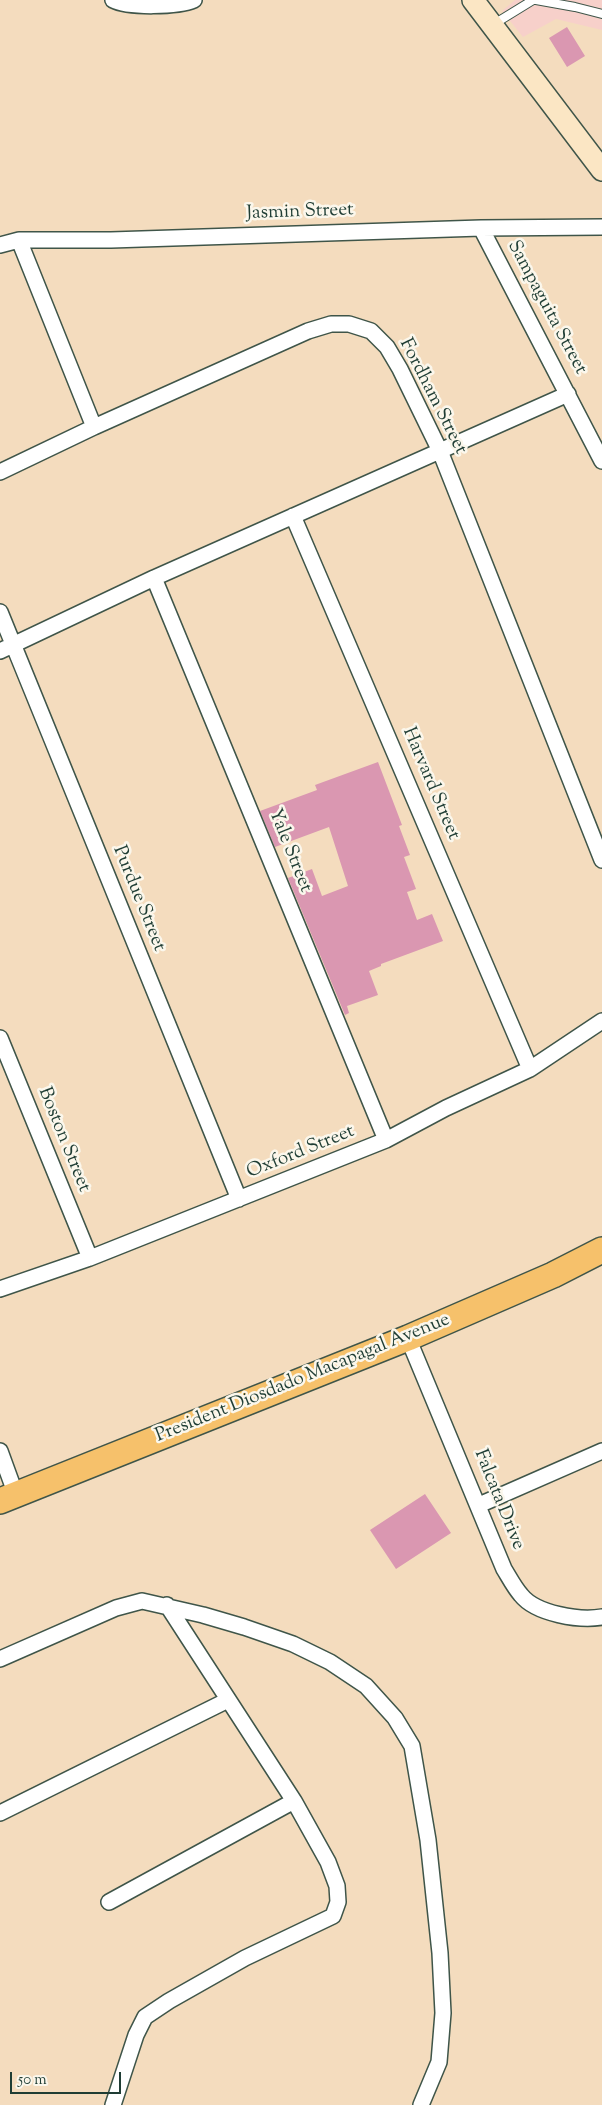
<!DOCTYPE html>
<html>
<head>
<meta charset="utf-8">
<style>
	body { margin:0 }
	#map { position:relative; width:602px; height:2105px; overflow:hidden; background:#f4dcbe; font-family:"Sorts Mill Goudy",serif }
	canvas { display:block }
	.scale { position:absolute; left:10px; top:2072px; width:111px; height:22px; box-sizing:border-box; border:2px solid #1f3d34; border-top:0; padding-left:6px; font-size:15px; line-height:18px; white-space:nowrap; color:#1f3d34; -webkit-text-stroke:4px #fbf7ec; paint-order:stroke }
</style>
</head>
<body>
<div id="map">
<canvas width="602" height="2105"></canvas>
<div class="scale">50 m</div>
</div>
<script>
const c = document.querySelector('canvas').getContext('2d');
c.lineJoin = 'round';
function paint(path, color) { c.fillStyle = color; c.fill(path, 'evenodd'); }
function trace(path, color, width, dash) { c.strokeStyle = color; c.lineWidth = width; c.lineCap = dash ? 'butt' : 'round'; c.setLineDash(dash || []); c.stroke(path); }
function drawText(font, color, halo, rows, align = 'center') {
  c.font = font + ' "Sorts Mill Goudy",serif'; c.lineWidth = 5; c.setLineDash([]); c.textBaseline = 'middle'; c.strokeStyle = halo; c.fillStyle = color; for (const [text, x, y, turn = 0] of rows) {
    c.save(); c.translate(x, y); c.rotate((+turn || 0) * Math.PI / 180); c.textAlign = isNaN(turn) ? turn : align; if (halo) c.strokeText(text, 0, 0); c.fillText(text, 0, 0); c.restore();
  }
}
paint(new Path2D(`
	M515,0H602V30L556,19L523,37L502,11Z`), '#f7d0ca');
paint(new Path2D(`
	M567,27L585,56L567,67L549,38Z
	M378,762L402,825L399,826L410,855L404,857L416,889L407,892L417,920L432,914L443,941L381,964V966L369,971L378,995L347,1006L349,1013L345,1015L288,878L312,869L322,896L348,886L329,827L275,847L260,811L317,790L315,785Z
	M425,1494L451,1533L396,1569L370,1530Z`), '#da97b1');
const service = new Path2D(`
	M536,0L575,7L602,14
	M494,24L533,0`);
const minor = new Path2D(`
	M113,0C128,8 178,7 194,0
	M481,228L602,461
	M19,240L94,427
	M0,245L19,240H111L481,228L602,227
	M0,472L94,427L308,331L331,324H349L371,331L387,347L400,369L440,451L602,860
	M293,516L530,1069
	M154,578L386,1140
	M0,612L239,1199
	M0,651L154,578L568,394
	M0,1038L90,1258
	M0,1289L90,1258L386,1140L446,1108L530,1069L602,1021
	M408,1338L504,1569C509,1577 514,1587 521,1595C536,1614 580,1621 602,1617
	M0,1451L16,1495
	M479,1505L602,1451
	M0,1659L116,1608L142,1601L203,1615L244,1627L293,1644L330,1662L366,1686L395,1718L412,1746L428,1840L440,1953L443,2013L439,2062L421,2105
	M0,1813L228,1700
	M109,1902L294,1801
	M113,2105L136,2035L145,2017L169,2001L245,1958L333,1916L338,1902L337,1886L328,1862L294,1801L167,1605`);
const secondary = new Path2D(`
	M473,0L602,170`);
const trunk = new Path2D(`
	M0,1501L408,1338L553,1275L602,1250`);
trace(service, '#3f5549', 10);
trace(minor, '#3f5549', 18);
trace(secondary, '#3f5549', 24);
trace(trunk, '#3f5549', 28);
trace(service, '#fff', 8);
trace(minor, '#fff', 15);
trace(secondary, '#fbe6c4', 21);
trace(trunk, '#f6c16b', 25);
drawText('19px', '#1f3d34', '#fbf7ec', [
	["Jasmin Street",300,213,-2],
	["Sampaguita Street",546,308,62],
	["Fordham Street",432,397,63],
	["Harvard Street",430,784,67],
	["Yale Street",289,851,68],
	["Purdue Street",138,899,68],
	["Boston Street",63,1140,68],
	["Oxford Street",301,1153,-22],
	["President Diosdado Macapagal Avenue",303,1379,-22],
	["Falcata Drive",498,1500,68]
]);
</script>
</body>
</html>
